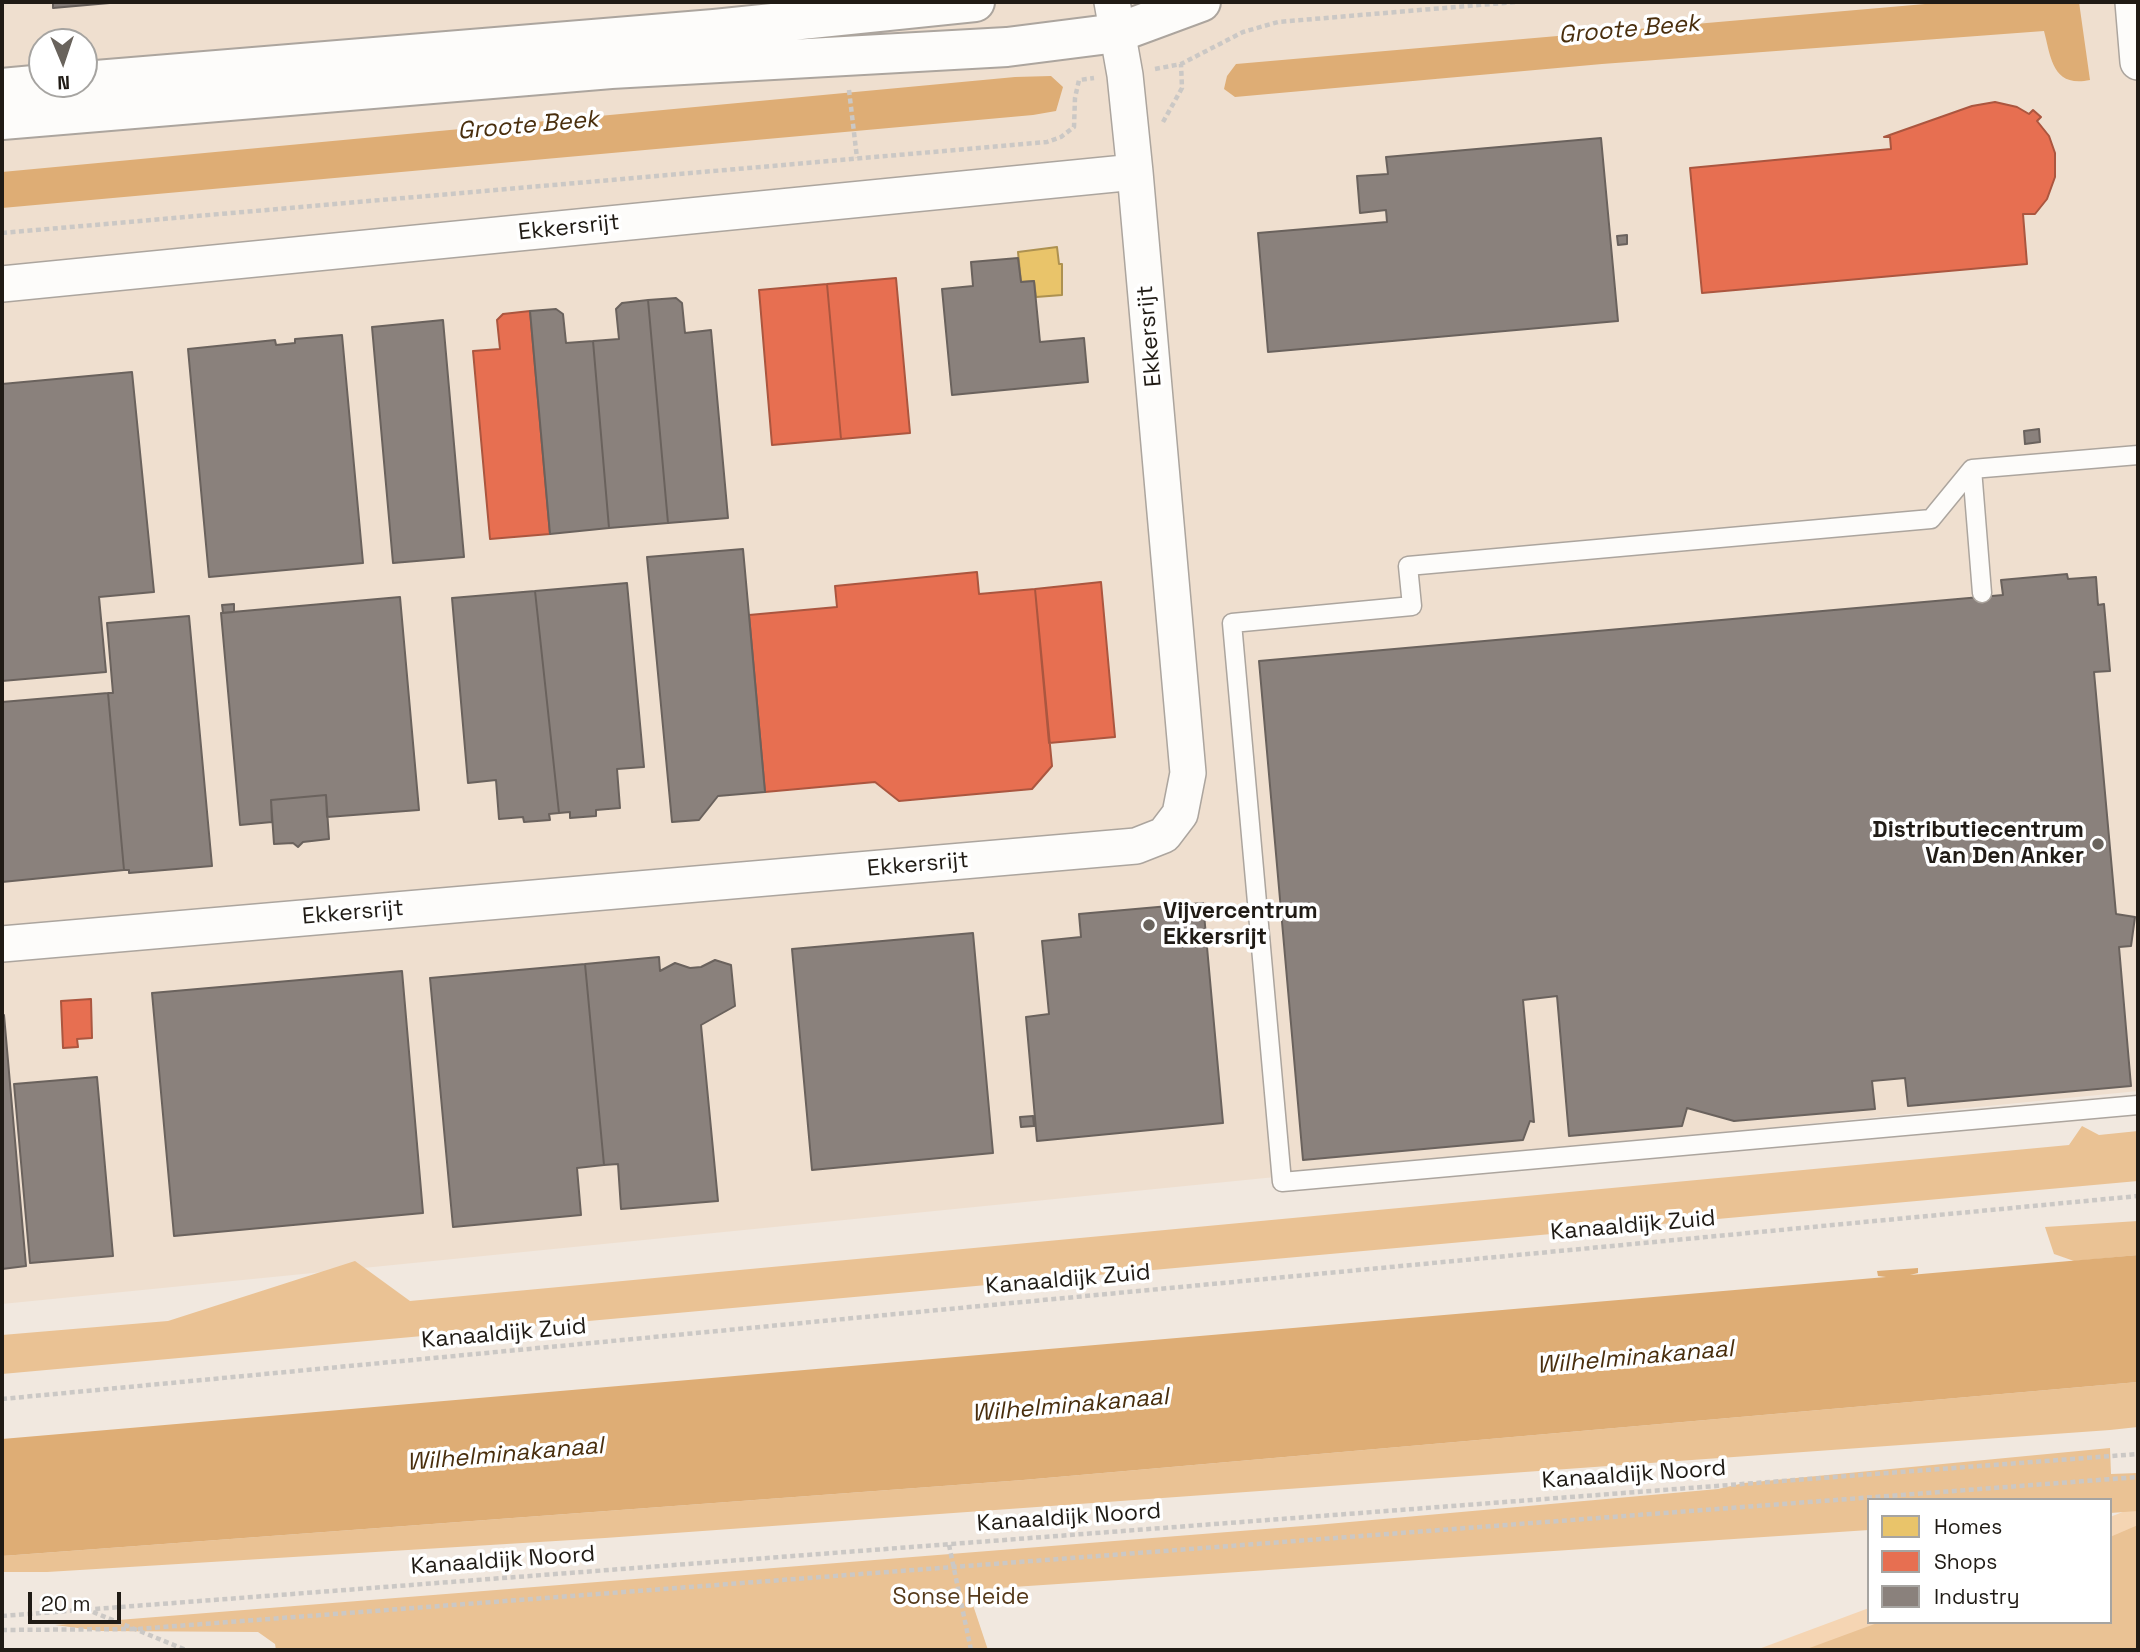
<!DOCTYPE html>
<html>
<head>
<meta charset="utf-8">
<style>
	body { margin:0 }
	#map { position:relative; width:2140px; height:1652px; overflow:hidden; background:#f1e8df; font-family:"Space Grotesk",sans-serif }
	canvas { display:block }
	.frame { position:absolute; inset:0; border:4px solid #201b15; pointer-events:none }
	.legend { position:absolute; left:1867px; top:1498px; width:245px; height:126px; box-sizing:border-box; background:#fff; border:2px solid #a6a4a1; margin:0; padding:9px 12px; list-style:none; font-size:21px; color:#201b15 }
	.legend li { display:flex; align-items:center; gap:14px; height:35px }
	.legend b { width:35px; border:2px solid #a6a4a1 }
	.north { position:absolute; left:28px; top:28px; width:70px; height:70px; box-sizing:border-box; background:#fff; border:2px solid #a6a4a1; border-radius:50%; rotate:178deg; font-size:19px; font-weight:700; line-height:28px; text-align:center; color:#201b15 }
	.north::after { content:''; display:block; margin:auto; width:24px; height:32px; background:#69635c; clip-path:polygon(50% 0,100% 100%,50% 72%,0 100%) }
	.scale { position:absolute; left:28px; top:1592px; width:93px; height:32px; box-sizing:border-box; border:4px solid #201b15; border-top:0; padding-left:9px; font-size:21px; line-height:24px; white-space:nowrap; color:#201b15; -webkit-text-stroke:5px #fff; paint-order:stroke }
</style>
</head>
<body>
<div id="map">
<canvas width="2140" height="1652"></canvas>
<div class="frame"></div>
<ul class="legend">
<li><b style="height:19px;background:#e9c46a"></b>Homes</li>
<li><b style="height:19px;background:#e76f51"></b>Shops</li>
<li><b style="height:19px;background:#8a817c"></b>Industry</li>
</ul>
<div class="north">N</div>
<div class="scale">20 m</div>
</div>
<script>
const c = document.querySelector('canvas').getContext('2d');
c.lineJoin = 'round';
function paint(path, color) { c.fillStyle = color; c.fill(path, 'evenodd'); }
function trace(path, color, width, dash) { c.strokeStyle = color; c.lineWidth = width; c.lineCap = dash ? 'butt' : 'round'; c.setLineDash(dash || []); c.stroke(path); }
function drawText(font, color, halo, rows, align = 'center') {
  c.font = font + ' "Space Grotesk",sans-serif'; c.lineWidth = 7; c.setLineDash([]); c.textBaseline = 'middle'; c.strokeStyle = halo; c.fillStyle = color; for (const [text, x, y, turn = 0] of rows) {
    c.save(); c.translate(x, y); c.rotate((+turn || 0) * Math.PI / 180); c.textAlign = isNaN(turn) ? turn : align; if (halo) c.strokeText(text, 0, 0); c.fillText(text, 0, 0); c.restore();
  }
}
paint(new Path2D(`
	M2,2H2138V1091L2,1304ZM42,42H84V84H42Z`), '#efdfcf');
paint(new Path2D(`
	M2138,1506V1650H1756L1869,1608V1622H2110V1517Z`), '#f5d5b3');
paint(new Path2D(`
	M2082,1126L2099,1135L2138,1131V1181L2,1374V1335L168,1321L355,1261L410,1301L2069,1145Z
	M2138,1221V1255L2074,1261L2054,1254L2045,1227Z
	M2138,1382V1427L2110,1430L605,1538L47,1572H2V1556L1023,1480Z
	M2110,1448L2111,1474L2138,1473V1511L2110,1513V1500H1869V1530L968,1590L988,1650H276L275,1644L258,1632L100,1631L55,1625L1316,1525L1718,1489L1744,1483Z
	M2138,1525V1650H1804L1880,1622H2110V1537Z`), '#eac294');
paint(new Path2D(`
	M1948,2H2079L2090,80C2052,88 2051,57 2044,31L1602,64L1235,97L1224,89L1227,76L1236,64Z
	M1051,76L1063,87L1056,111L1033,115L2,208V172L1015,77Z
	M2138,1255V1382L1023,1480L2,1556V1439L1886,1277L1878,1276L1877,1271L1918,1268V1273L1910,1275Z`), '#dead75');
const homes = new Path2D(`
	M1057,247L1059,264H1062V295L1036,297L1034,281L1021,282L1018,252Z`);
paint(homes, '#e9c46a');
trace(homes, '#ad9150', 2);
const shops = new Path2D(`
	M1995,102L2017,107L2029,114L2033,110L2041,117L2037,121L2049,136L2055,153V177L2047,199L2035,214H2023L2027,264L1702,293L1690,168L1891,149L1890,137H1884L1972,106Z
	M896,278L910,433L841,439L827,284Z
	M827,284L841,439L772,445L759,290Z
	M530,311L550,534L490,539L473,351L500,349L497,320L503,314Z
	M977,572L979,594L1035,589L1052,766L1032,789L899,801L875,782L765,792L749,615L837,607L835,586Z
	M1101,582L1115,737L1049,743L1035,589Z
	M91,999L92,1038L77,1039L78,1047L63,1048L61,1001Z`);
paint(shops, '#e76f51');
trace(shops, '#ab563f', 2);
const industry = new Path2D(`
	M53,2H121L53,8Z
	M1601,138L1618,321L1268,352L1258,233L1387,222L1386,210L1360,213L1357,176L1388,174L1386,157Z
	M1627,235V244L1618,245L1617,236Z
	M1018,258L1021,282L1034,281L1040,342L1084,338L1088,382L952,395L942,289L973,286L971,262Z
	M676,298L682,303L685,333L711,330L728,518L668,523L648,300Z
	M648,300L668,523L609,528L593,341L619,339L616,309L622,303Z
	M556,309L563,314L566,343L593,341L609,528L550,534L530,311Z
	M443,320L464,557L393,563L372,327Z
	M342,335L363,563L209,577L188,349L275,340L276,345L295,343V339Z
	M132,372L154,592L99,597L106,672L2,681V384Z
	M2039,429L2040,442L2025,444L2024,431Z
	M743,549L765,792L718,796L699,820L672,822L647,557Z
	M2067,574L2068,579L2096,577L2098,605L2104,604L2110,671L2094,672L2116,914L2135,917L2131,946L2119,947L2131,1086L1908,1106L1905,1078L1872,1081L1875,1109L1734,1121L1687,1108L1682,1126L1569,1136L1557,996L1523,1000L1534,1122L1530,1121L1523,1140L1303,1160L1259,661L2003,595L2001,580Z
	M627,583L644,767L617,769L620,808L596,810V816L570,818V812L559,813L535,591Z
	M535,591L559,813L549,814L550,820L524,822L523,817L499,819L496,780L468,783L452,598Z
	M400,597L419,810L327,817L326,795L271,800L272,822L240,825L221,613Z
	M234,604V612L223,613L222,605Z
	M189,616L212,866L129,873V870H124L108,693H113L107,623Z
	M108,693L124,870L2,882V702Z
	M326,795L329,839L303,842L298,847L293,843L274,844L271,800Z
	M1203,903L1223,1123L1037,1141L1026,1017L1049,1014L1042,941L1081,937L1079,914Z
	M973,933L993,1153L812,1170L792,949Z
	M659,957L660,971L675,963L690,968L701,967L715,960L731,965L735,1006L701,1025L718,1201L621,1209L618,1164L604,1165L585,964Z
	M585,964L604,1165L577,1168L581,1215L453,1227L430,978Z
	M402,971L423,1213L174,1236L152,993Z
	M4,1015L26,1266L2,1269V1016Z
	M97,1077L113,1256L30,1263L14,1084Z
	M1033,1116L1034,1126L1021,1127L1020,1117Z`);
paint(industry, '#8a817c');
trace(industry, '#6a625d', 2);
const service = new Path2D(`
	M2138,455L1972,469L1931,519L1408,566L1412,606L1232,623L1282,1182L2138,1105
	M1972,469L1982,593`);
const minor = new Path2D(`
	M2133,2L2138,62
	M2,284L1135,172
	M2,944L1136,846L1164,835L1180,814L1188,773L1135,172L1125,75L1112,2`);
const secondary = new Path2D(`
	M84,81L714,29L975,2
	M2,88L45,84
	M2,120L611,69L1007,47L1117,33L1201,2`);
trace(service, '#aca59e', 21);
trace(minor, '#aca59e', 38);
trace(secondary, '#aca59e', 42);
trace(new Path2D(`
	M1155,69L1181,64L1243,32L1278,22L1515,2
	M849,90L857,158
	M1163,122L1182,88L1181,64
	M2,233L1047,142L1061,137L1074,127L1075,98L1079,80L1094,78
	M2,1399L2138,1196
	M949,1545L971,1650
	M93,1612L186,1650
	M2,1616L2138,1454
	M2,1630L137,1629L2138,1477`), '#cbc8c5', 4.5, [5, 3.5]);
trace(service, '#fdfcfa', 18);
trace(minor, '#fdfcfa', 35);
trace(secondary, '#fdfcfa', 38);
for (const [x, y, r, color] of [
	[2098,844,7,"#69635c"],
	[1149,925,7,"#69635c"]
]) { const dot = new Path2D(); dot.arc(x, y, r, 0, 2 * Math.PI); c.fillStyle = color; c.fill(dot); trace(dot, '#fff', 2.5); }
drawText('23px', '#201b15', '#fff', [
	["Ekkersrijt",569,228,-6],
	["Ekkersrijt",1150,336,-95],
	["Ekkersrijt",918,865,-5],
	["Ekkersrijt",353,913,-5],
	["Kanaaldijk Zuid",1633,1226,-5],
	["Kanaaldijk Zuid",1068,1280,-5],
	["Kanaaldijk Zuid",504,1334,-5],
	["Kanaaldijk Noord",1634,1475,-4],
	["Kanaaldijk Noord",1069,1518,-4],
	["Kanaaldijk Noord",503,1561,-4]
]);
drawText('bold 23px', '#201b15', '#fff', [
	["Distributiecentrum",2084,831],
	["Van Den Anker",2084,857],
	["Vijvercentrum",1163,912,"left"],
	["Ekkersrijt",1163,938,"left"]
], 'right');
drawText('23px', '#563a1b', '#fff', [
	["Sonse Heide",961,1598]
]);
drawText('italic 24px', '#492e0d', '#fff', [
	["Groote Beek",1629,30,-5],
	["Groote Beek",528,126,-5],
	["Wilhelminakanaal",1635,1358,-5],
	["Wilhelminakanaal",1070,1406,-5],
	["Wilhelminakanaal",505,1455,-5]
]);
</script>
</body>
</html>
